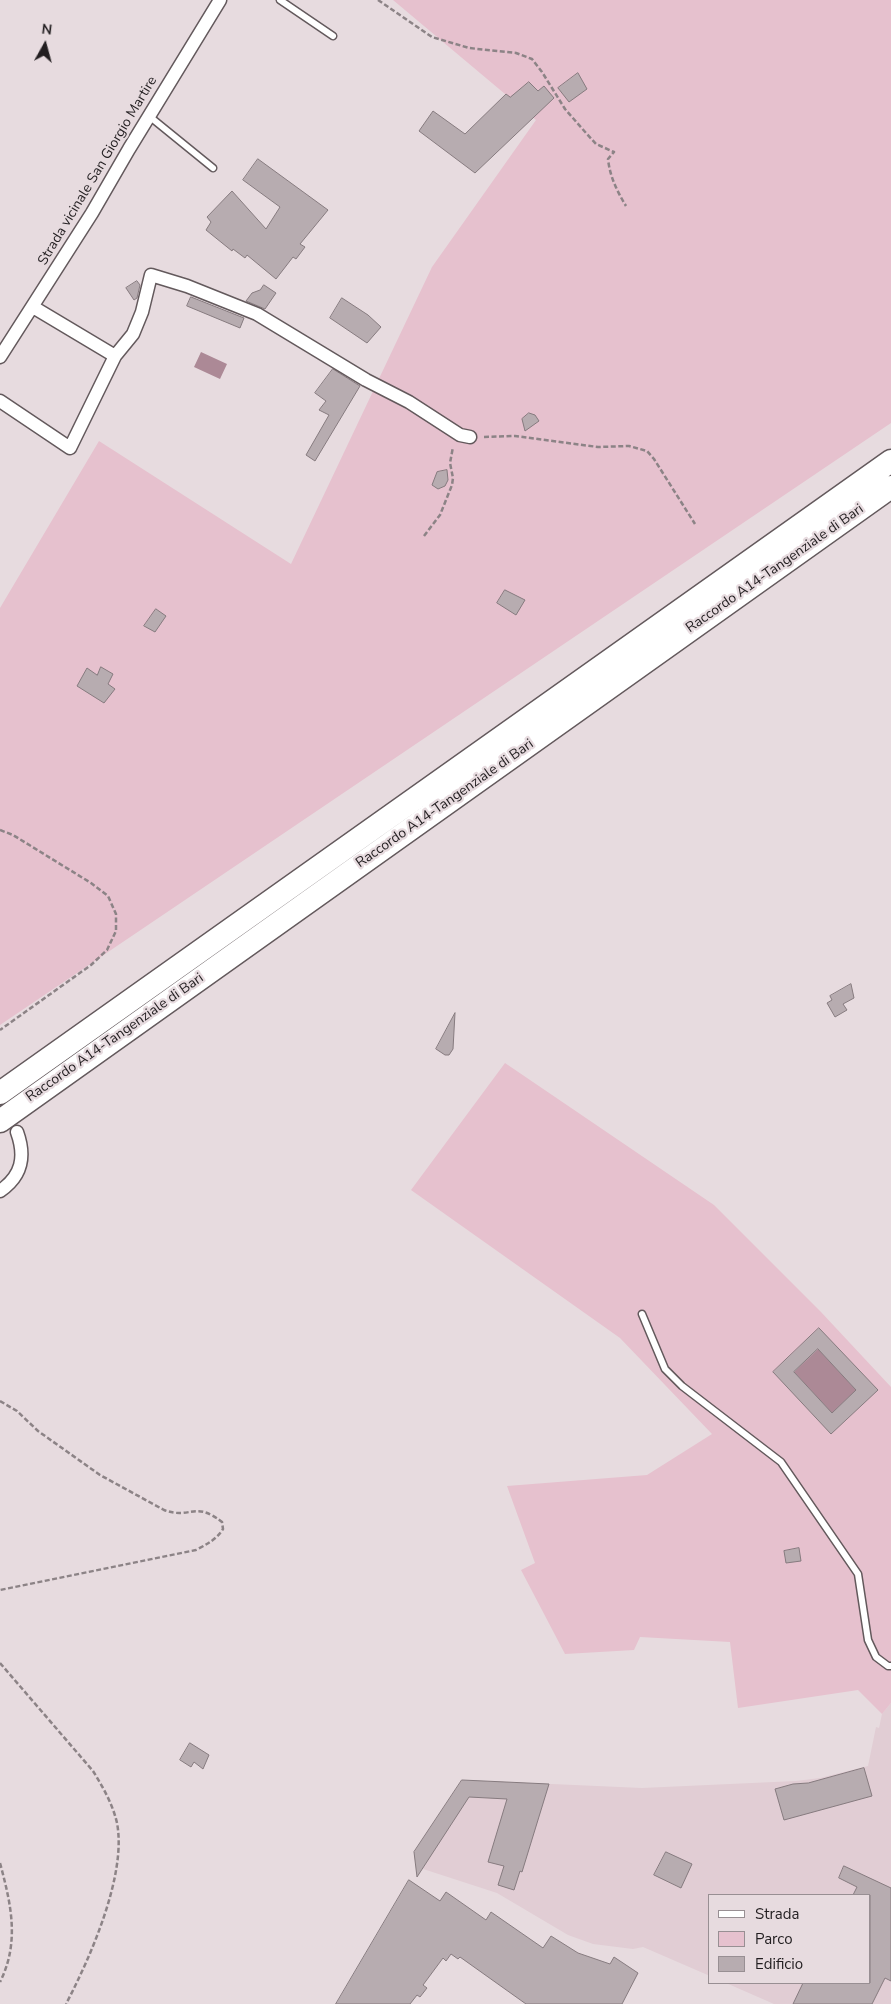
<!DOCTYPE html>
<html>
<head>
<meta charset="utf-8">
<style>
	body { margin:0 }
	#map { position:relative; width:891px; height:2004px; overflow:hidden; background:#e7dbdf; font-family:"Nunito Sans",sans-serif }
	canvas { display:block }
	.legend { position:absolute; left:708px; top:1894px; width:162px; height:90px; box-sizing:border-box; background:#e7dbdf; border:1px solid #988f93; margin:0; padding:6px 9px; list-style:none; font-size:15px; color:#221e20 }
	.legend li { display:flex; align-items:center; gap:10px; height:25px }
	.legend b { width:25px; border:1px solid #988f93 }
	.north { position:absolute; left:20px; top:20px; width:50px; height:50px; -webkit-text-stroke:4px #e7dbdf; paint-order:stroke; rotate:7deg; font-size:14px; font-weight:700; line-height:20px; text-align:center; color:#221e20 }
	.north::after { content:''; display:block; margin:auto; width:18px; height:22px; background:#221e20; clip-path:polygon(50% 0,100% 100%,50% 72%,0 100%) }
</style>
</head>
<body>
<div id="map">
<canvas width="891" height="2004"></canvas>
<ul class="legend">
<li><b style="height:6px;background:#fff"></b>Strada</li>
<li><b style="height:14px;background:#e6c1ce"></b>Parco</li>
<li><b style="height:14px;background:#b7acb0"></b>Edificio</li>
</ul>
<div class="north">N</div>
</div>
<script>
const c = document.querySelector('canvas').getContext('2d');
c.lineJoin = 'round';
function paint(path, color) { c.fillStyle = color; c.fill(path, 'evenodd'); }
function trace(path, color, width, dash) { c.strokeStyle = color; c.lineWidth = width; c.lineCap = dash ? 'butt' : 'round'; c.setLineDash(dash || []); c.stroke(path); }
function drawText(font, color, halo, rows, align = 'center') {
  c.font = font + ' "Nunito Sans",sans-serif'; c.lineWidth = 4.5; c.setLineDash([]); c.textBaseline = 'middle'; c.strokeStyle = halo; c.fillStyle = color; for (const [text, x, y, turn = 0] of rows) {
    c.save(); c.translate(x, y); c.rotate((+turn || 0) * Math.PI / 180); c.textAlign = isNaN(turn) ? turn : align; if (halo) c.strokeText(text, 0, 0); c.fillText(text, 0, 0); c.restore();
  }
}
paint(new Path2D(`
	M891,1703V2004H774L726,1983H870V1895H710V1976L643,1947L633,1949L593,1944L568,1935L497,1893L420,1868L415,1862L414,1852L462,1780L642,1788L796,1781L820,1778L868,1766L876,1727L879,1728L882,1714Z`), '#e1cdd4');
paint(new Path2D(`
	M393,0H891V423L0,1025V608L99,441L291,564L432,267L536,120Z
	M505,1063L714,1205L821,1312L891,1387V1703L882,1714L858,1690L738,1708L730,1642L640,1637L634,1650L565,1654L521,1570L535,1563L507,1486L647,1475L712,1434L620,1338L411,1190Z`), '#e6c1ce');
paint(new Path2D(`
	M201,352L227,364L220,379L194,367Z
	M818,1349L856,1390L832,1413L794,1372Z`), '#ac8996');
const building = new Path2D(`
	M578,73L587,89L569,102L558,88Z
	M529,82L538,91L544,86L554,98L475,173L419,131L433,111L465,134L506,94L510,97Z
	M258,159L328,210L300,244L305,247L296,259L293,257L276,279L247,255L245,258L233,249L232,251L206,230L211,222L207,217L232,191L266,229L280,207L243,180Z
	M137,281L140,285L137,298L134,300L126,288Z
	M264,285L276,293L265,309L246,301L252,293L260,290Z
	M191,297L244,318L240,328L187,306Z
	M342,298L368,315L381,327L367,343L330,318Z
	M333,369L360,386L315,461L306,455L329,415L319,410L326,401L315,393Z
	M529,413L535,415L539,421L525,431L522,419Z
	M447,470L448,480L445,486L438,489L432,485L437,472Z
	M505,590L525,600L516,615L497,603Z
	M156,609L166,616L155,632L144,626Z
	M101,667L113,674L108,684L115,689L104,703L77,686L87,668L97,675Z
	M851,984L854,998L843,1004L847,1010L835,1017L827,1003L832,1000L830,996Z
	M455,1013L453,1049L449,1055H445L436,1049Z
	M819,1328L878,1390L831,1434L773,1372ZM818,1349L856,1390L832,1413L794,1372Z
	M799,1548L801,1561L786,1563L784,1551Z
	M190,1743L209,1755L203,1769L194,1762L191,1767L180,1760Z
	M864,1768L872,1796L784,1820L775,1789L793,1784L808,1783Z
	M462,1780L549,1784L522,1872L520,1871L514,1890L498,1885L504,1866L488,1862L507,1799L469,1797L417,1877L414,1852Z
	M666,1852L692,1864L681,1888L654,1875Z
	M844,1866L891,1888V1981L885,1978L872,2004H793L803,1983H870V1895H853L857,1887L839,1878Z
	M409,1880L440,1901L446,1892L486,1920L491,1912L543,1948L551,1936L578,1953L610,1964L614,1957L638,1973L622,2004H526L460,1957L458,1959L451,1954L446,1961L443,1958L423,1985L427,1988L420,1997L417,1995L410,2004H336Z`);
paint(building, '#b7acb0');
trace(building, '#867b7f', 1);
const lane = new Path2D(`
	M280,0L333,36
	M149,116L213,168
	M642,1314L665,1369L682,1386L781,1462L858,1574L868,1640L876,1657L888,1666H891`);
const street = new Path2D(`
	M33,307L115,356
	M0,357L92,213L129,149L220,0
	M0,401L70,448L115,356L133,334L142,312L151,275L187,286L257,314L366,380L409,402L460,435L470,437
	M0,1191C22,1176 26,1157 17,1132`);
const highway = new Path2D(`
	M0,1093L891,461
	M0,1121L891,487`);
trace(lane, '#63595c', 9);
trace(street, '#63595c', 15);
trace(highway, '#63595c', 25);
trace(new Path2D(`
	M378,0L432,37L469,48L516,53L532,59L542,72L565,109L586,133L596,144L614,152L608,159C610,177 617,191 626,206
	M484,437L515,436L598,447L629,446L647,451L654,459L695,524
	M424,536L440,515L452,485L453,478L450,463L453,447
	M0,830L13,835L91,883L108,896L116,914V931L107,950L91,965L0,1030
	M0,1401L17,1411L38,1431L100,1475L164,1510C191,1520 194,1500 222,1522L223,1529C216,1540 207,1544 196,1550L0,1590
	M0,1663L93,1771C103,1787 113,1805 117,1823C127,1875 90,1958 66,2004
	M0,1863C11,1904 20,1942 0,1982`), '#8c8386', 2.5, [5, 2.5]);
trace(lane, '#fff', 6);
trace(street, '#fff', 12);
trace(highway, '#fff', 22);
drawText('14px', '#221e20', '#e7dbdf', [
	["Strada vicinale San Giorgio Martire",98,171,-59],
	["Raccordo A14-Tangenziale di Bari",775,569,-35],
	["Raccordo A14-Tangenziale di Bari",445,804,-35],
	["Raccordo A14-Tangenziale di Bari",115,1038,-35]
]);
</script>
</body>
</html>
